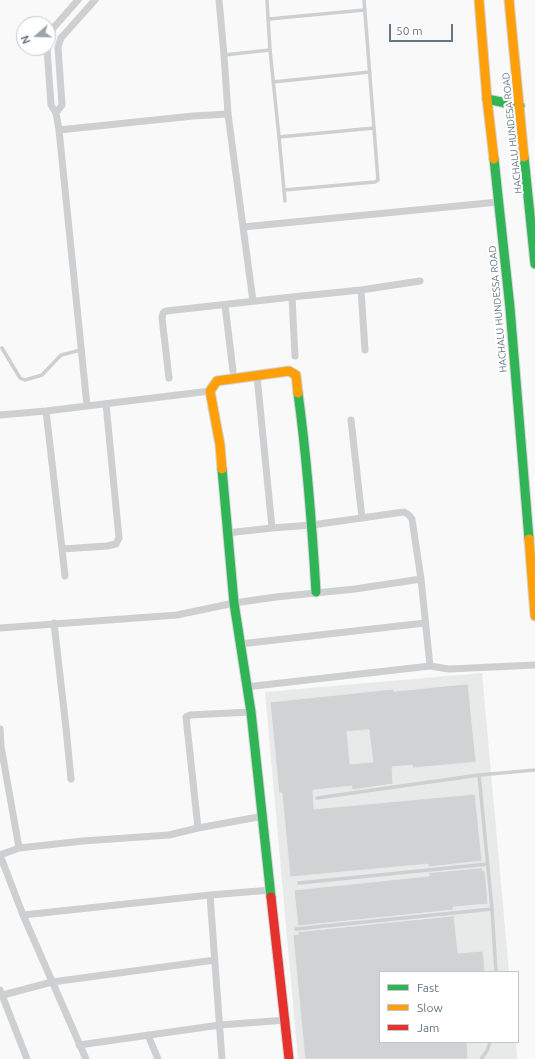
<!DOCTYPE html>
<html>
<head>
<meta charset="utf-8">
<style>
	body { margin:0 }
	#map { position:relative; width:535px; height:1059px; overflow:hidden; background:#f9f9f9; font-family:Ubuntu,sans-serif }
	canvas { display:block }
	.legend { position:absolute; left:379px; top:971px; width:140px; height:72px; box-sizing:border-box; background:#fff; border:1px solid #c1c8cd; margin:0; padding:5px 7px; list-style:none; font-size:12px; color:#657683 }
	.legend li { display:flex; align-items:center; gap:8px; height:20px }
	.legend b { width:20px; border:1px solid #c1c8cd }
	.north { position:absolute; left:16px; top:16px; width:40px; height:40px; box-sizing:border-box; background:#fff; border:1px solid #c1c8cd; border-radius:50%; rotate:250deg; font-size:11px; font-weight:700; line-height:16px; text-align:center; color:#657683 }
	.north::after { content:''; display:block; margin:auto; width:14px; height:18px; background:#99a4ac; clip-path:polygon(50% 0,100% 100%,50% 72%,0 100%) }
	.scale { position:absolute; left:389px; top:24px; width:64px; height:18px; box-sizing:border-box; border:2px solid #657683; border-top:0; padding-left:5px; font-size:12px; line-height:14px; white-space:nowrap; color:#657683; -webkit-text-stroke:3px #fff; paint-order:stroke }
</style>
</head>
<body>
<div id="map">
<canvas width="535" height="1059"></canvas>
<ul class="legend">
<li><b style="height:5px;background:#30b455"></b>Fast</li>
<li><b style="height:5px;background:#ff9f0a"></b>Slow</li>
<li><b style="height:5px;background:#e5322d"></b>Jam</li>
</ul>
<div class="north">N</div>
<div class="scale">50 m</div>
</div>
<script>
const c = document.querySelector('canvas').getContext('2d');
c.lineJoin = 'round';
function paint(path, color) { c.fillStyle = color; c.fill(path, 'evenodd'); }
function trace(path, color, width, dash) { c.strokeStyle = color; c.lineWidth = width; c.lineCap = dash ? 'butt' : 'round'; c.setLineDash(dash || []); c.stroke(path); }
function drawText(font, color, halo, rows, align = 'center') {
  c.font = font + ' Ubuntu,sans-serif'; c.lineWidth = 4; c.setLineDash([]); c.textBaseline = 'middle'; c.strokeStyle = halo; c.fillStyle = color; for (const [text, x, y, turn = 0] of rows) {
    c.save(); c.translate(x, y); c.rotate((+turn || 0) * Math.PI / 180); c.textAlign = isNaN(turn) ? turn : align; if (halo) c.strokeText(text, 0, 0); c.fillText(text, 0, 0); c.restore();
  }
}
paint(new Path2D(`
	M482,673L509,972H380V1042H516L517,1059H298L265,692Z`), '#e8e9e9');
const building = new Path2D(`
	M468,684L476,762L413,768L412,765L392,767L393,784L352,790V786L313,790L314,809L475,794L482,861L428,867V864L290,877L282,793H279L270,702L394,689V691ZM369,730L373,762L350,764L347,732Z
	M482,868L483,871H485L488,904L453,907V910L298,926L294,890L429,876V873Z
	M454,916L458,953L483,951L485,972H380V1042H467L468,1059H305L293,935L299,934L298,932Z`);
paint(building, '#d0d2d3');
trace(building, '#e8e8e8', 1);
const fast = new Path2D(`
	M487,99L520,106
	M524,157L535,264
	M494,159L510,308L529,539
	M298,393C307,459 312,525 316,592
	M222,469L234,603L251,712L271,897`);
const slow = new Path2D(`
	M479,0L487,99L494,159
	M509,0L524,157
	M222,469L220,445L210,391L217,381L289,371L296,375L298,393
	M529,539L535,616`);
const jam = new Path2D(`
	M271,897L289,1059`);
trace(fast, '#d5d6d7', 11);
trace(slow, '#d5d6d7', 11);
trace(jam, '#d5d6d7', 11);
trace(new Path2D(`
	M267,0L270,50L279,137L374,128
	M269,19L364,10
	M224,55L270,50
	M273,82L370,72
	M279,137L285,201
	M284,190L375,182L378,180L364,0
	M2,348L20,378L25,380L42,375L61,355L81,350
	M479,775L535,770
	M317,798L479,775L492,909L496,972
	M299,883L488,864
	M296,929L492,909
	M481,1059L487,1051L490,1042`), '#cecfd0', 3.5);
trace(new Path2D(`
	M219,0L224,55L228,114L243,227L498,202
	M48,34L78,0
	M47,48L51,105L56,113L59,130L87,406L210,391
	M56,113L62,105L58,47L61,38L95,0
	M59,130L193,116L228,114
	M243,227L253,301
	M361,290L365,350
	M292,297L295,356
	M225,305L233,371
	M257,376L272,528
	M169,378L162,318L163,313L166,311L292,297L361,290L420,281
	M46,411L62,549L107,546L116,544L119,538L106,404
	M0,415L46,411L87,406
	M351,420L362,518
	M227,533L272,528L312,525L404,512L409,515L412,519L421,579L430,666
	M62,549L65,576
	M54,623L66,728L71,779
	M0,628L177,615L234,603L276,597L355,589L421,579
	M240,644L425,623
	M246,687L430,666L449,669L535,665
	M0,729L1,746L19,848L83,841L169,835L198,828L264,816
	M198,828L186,717L190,715L251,712
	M0,855L23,915L86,1059
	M0,855L19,848
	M210,895L222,1059
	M23,915L210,895L271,890
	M0,990L27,1059
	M3,995L52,982L215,960
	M148,1035L158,1059
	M79,1045L220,1025L286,1020`), '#cecfd0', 7);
trace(fast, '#30b455', 9);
trace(slow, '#ff9f0a', 9);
trace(jam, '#e5322d', 9);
drawText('10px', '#657683', '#fff', [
	["HACHALU HUNDESA ROAD",512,133,-96],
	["HACHALU HUNDESSA ROAD",498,309,-95]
]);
</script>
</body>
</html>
